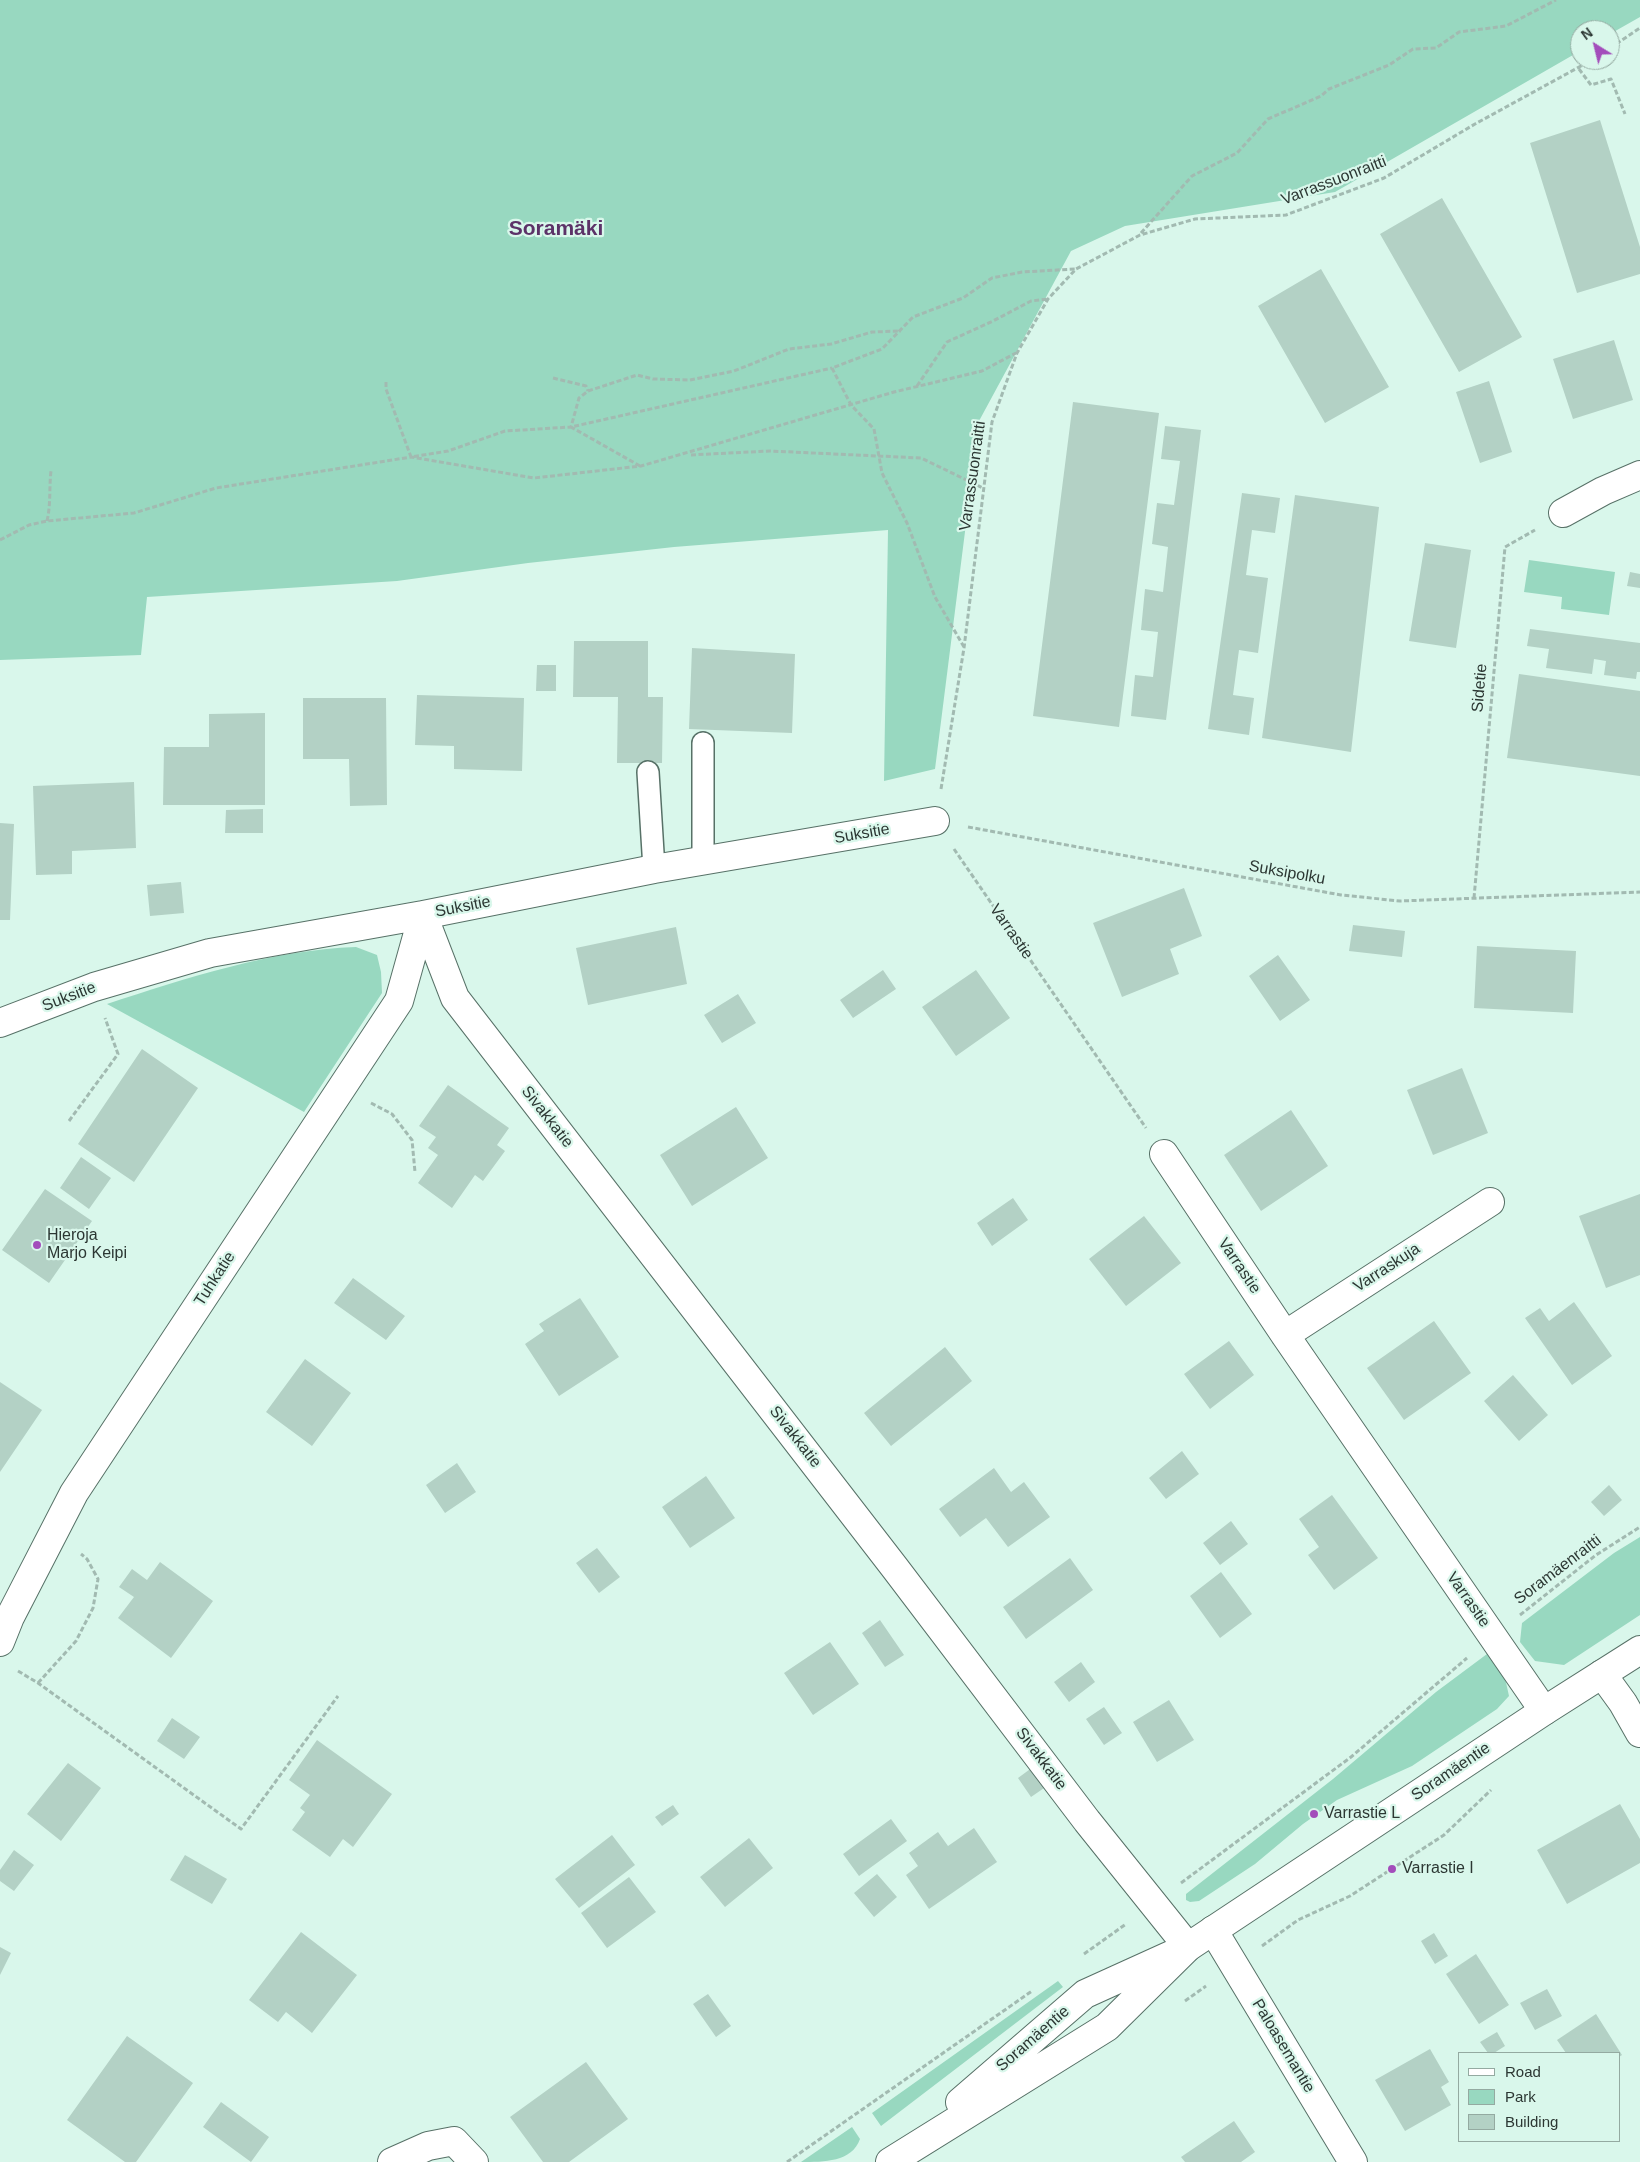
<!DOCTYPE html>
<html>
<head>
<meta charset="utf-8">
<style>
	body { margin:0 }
	#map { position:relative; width:1640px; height:2162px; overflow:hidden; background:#d9f7eb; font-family:Helvetica,sans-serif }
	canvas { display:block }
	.legend { position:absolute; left:1458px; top:2052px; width:162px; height:90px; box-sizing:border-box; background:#d9f7eb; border:1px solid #94aaa1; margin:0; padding:6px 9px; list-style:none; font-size:15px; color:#2c3733 }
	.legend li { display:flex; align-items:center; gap:10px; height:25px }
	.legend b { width:25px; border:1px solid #94aaa1 }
	.north { position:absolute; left:1570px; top:20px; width:50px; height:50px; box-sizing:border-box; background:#d9f7eb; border:1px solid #94aaa1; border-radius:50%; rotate:324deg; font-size:14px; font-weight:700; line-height:20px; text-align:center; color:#2c3733 }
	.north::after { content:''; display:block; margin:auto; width:18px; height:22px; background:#a34dbb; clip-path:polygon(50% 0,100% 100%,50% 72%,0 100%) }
</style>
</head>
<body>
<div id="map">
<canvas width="1640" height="2162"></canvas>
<ul class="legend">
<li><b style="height:6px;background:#fff"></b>Road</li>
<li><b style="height:14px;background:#98d8c0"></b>Park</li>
<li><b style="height:14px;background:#b3d1c5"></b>Building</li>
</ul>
<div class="north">N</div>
</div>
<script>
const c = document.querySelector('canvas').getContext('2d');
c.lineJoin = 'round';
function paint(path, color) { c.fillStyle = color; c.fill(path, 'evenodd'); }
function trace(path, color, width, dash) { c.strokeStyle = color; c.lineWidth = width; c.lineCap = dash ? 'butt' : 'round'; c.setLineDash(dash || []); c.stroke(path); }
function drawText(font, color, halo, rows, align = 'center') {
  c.font = font + ' Helvetica,sans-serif'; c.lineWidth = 4.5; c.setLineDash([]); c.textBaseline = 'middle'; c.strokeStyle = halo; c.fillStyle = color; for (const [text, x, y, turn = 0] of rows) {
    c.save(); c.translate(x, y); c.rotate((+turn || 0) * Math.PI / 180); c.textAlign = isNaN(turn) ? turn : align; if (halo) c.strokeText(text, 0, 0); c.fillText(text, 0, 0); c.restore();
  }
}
paint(new Path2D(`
	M0,0H1640V17L1610,34V30H1580V51L1335,192L1125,226L1071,251L979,421L935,769L884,781L888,530L674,547L528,563L397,581L147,597L141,655L0,660Z
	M1529,560L1615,572L1609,615L1561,609L1562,597L1524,592Z
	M356,947L377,955L381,972L382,993L304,1112L107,1004C187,978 271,950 356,947Z
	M1640,1537V1615L1564,1665L1535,1661L1520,1642L1522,1623L1614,1553Z
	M1487,1654L1505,1678L1509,1696L1497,1709L1412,1766L1337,1800L1303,1824L1255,1864L1199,1901L1190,1902L1186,1900V1894L1333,1779L1436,1692Z
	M1058,1981L1063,1987L881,2126L872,2113Z
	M852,2127L860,2139C852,2162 824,2162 801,2162Z`), '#98d8c0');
paint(new Path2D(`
	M1600,120L1640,247V274L1577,293L1530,143Z
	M1442,198L1522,337L1459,372L1380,234Z
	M1321,269L1389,387L1325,423L1258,306Z
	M1614,340L1633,400L1573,419L1553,359Z
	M1489,381L1512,452L1480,463L1456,392Z
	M1073,402L1159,413L1119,727L1033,716Z
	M1165,426L1201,430L1166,720L1131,716L1135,675L1153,677L1158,632L1141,630L1145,589L1163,592L1168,547L1152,544L1157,503L1174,505L1180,461L1161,459Z
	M1242,493L1280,498L1275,533L1252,530L1246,575L1268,578L1258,653L1239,650L1233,695L1254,698L1249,735L1208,729Z
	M1295,495L1379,507L1351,752L1262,738Z
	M1425,543L1471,550L1456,648L1409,641Z
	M1630,572L1640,574V588L1627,586Z
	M1530,629L1640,643V672H1637L1636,679L1604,675L1606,661L1594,659L1592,674L1546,668L1549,649L1527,646Z
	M574,641H648V697H663L662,763H617L618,697H573Z
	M692,648L795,654L792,733L689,729Z
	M537,665H556V691H536Z
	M1519,674L1640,691V776L1507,758Z
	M417,695L524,698L522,771L454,769V746L415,745Z
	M303,698H386L387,805L350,806L349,759H303Z
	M265,713V805H163L164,747H209V714Z
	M134,782L136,848L72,851V874L36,875L33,786Z
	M263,809V833H225L226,810Z
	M0,823L14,824L10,920H0Z
	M181,882L184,913L150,916L147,885Z
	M1184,888L1202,936L1170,949L1179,974L1122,997L1093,923Z
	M1353,925L1405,931L1402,957L1349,951Z
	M676,927L687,984L588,1005L576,948Z
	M1477,946L1576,951L1573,1013L1474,1008Z
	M1278,955L1310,1000L1280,1021L1249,976Z
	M883,970L896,989L853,1018L840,1000Z
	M976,970L1010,1018L956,1056L922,1007Z
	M738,994L756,1023L722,1043L704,1015Z
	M142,1049L198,1088L134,1182L78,1144Z
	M1462,1068L1488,1133L1433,1155L1407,1090Z
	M448,1085L509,1128L497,1145L505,1151L483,1181L475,1175L452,1208L418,1183L438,1155L428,1148L436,1137L419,1126Z
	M736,1107L768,1158L692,1206L660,1155Z
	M1291,1110L1328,1166L1261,1211L1224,1155Z
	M81,1157L111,1178L89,1209L60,1188Z
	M45,1189L92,1221L49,1283L2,1250Z
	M1640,1194V1275L1606,1288L1579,1216Z
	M1013,1198L1028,1220L992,1246L977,1223Z
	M1144,1216L1181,1263L1126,1306L1089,1259Z
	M353,1278L405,1316L386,1340L334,1303Z
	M580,1298L619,1357L559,1396L525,1344L544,1331L539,1324Z
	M1574,1302L1612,1356L1572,1385L1525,1318L1540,1308L1549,1321Z
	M1434,1321L1471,1373L1404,1420L1367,1368Z
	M1229,1341L1254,1375L1210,1409L1184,1374Z
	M945,1347L972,1381L891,1446L864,1413Z
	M305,1359L351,1393L312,1446L266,1412Z
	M1513,1375L1548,1415L1519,1441L1484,1401Z
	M0,1382L42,1410L0,1472Z
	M1182,1451L1199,1474L1166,1499L1149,1478Z
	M457,1463L476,1492L445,1513L426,1485Z
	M994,1468L1011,1492L1024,1482L1050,1517L1008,1547L986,1518L960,1537L939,1509Z
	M706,1476L735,1518L690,1548L662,1507Z
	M1609,1485L1622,1500L1604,1516L1591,1502Z
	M1332,1495L1378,1558L1334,1590L1308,1555L1319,1547L1299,1519Z
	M1231,1521L1248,1544L1220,1565L1203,1543Z
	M597,1548L620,1577L599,1593L576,1563Z
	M1070,1558L1093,1590L1026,1639L1003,1607Z
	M160,1562L213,1601L171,1658L118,1618L134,1597L119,1587L132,1569L147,1580Z
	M1221,1572L1252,1614L1220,1638L1190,1596Z
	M880,1620L904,1655L885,1667L862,1633Z
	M830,1642L859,1684L813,1715L784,1673Z
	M1081,1662L1095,1682L1069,1702L1054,1682Z
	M1169,1700L1194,1740L1157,1762L1133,1722Z
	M1104,1707L1122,1733L1104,1745L1086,1719Z
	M172,1718L200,1737L184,1759L157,1741Z
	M317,1740L392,1794L353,1847L343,1839L330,1857L292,1830L305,1812L300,1808L310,1795L289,1780Z
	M68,1763L101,1788L61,1841L27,1814Z
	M1033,1767L1047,1786L1031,1797L1018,1778Z
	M1620,1804L1640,1839V1863L1567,1904L1537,1850Z
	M673,1805L679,1814L662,1826L655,1817Z
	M891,1819L907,1841L859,1876L843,1854Z
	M974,1828L997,1862L929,1909L906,1875L918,1866L909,1853L938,1832L948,1846Z
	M612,1835L635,1865L579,1908L555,1879Z
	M749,1838L773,1868L725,1907L700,1877Z
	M14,1850L34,1865L14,1891L0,1881V1870Z
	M185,1855L227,1879L212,1904L170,1880Z
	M877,1874L897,1897L874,1917L854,1893Z
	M629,1877L656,1912L607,1948L581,1913Z
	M301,1932L357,1975L312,2033L286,2012L278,2022L249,2000Z
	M1434,1933L1448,1956L1435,1964L1421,1941Z
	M0,1947L11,1953L0,1975Z
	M1476,1954L1509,2005L1479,2024L1446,1974Z
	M1547,1989L1562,2016L1535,2030L1520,2003Z
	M708,1994L731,2026L716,2037L693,2004Z
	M1596,2014L1622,2055L1619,2057V2053H1566L1557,2040Z
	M1497,2032L1505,2046L1494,2053H1488L1480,2042Z
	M127,2036L193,2083L136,2162H125L67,2120Z
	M1430,2049L1449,2082L1441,2087L1451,2105L1405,2131L1375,2080Z
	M586,2062L628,2119L569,2162H543L510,2117Z
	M221,2102L269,2137L251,2162L203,2127Z
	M1234,2121L1255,2152L1241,2162H1185L1181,2157Z`), '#b3d1c5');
const lane = new Path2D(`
	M703,743V861
	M648,772L654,869`);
const street = new Path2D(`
	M1563,513L1603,491L1640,475
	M423,915L455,998L895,1568L1087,1821L1188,1947
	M0,1023L94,987L210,953L423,915L654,869L935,821
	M1164,1154L1285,1335L1544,1711
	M1285,1335L1490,1202
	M0,1642L10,1617L74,1493L399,1001L423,915
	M1602,1674L1623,1703L1640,1733
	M1213,1930L1353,2162
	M392,2162L428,2146L454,2141L474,2162`);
const secondary = new Path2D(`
	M960,2102L1085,1994L1171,1955
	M890,2162L1107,2027L1188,1947L1544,1711L1640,1650`);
trace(lane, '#577167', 24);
trace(street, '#577167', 30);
trace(secondary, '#577167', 30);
trace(new Path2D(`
	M1610,48L1640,28
	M1579,69L1591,85L1611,79L1625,114
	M1141,233L1192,176L1237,153L1268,119L1321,96L1329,89L1389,65L1413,49L1436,48L1459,32L1506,26L1556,0
	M553,378L586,386L588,391
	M386,382V389L411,457L448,451L505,431L571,427L579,398L588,391L637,375L653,379L690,380L734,371L789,349L831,344L872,332L901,331
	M917,386L947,342L993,321L1031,301L1048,299
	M691,455L770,451L921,458L983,488
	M640,466L571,427L832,368
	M47,521C51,504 49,488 51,471
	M0,540L29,525L47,521L134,513L216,488L411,457L534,478L641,466L894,392L982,371L1016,353
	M964,647L935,597L907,523L882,473L874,429L851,405L832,368L882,349L913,317L963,298L992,278L1022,272L1075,269
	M941,789L964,648L992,422L1017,353L1048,299L1076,269L1140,235L1195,219L1286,215L1384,178L1475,124L1592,60
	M968,827L1341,895L1400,901L1640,892
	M954,849L1146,1128
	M1474,898L1505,547L1535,530
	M371,1103L392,1114L412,1140L415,1172
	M69,1121L118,1054L105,1018
	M1520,1615L1596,1555L1640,1527
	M18,1671L38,1683L241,1829L338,1696
	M38,1683L76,1641L93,1608L98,1579L87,1559L81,1554
	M1181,1883L1351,1757L1467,1658
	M1262,1946L1298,1920L1350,1896L1444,1835L1491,1790
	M1084,1954L1126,1924
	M1185,2001L1206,1986
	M787,2162L1032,1991`), '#a2bab1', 3, [5, 2.5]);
trace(lane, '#fff', 21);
trace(street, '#fff', 28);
trace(secondary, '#fff', 28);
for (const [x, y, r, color] of [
	[37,1245,5,"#a34dbb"],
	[1314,1814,5,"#a34dbb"],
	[1392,1869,5,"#a34dbb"]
]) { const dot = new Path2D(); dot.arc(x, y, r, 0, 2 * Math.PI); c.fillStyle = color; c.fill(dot); trace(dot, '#d9f7eb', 2); }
drawText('16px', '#2c3733', '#d9f7eb', [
	["Varrassuonraitti",1334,181,-21],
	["Varrassuonraitti",973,476,-82],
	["Sidetie",1480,688,-85],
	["Suksitie",862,834,-10],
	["Suksipolku",1287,873,10],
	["Suksitie",463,907,-11],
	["Varrastie",1011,932,55],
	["Suksitie",69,997,-21],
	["Sivakkatie",547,1117,52],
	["Varrastie",1239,1266,56],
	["Varraskuja",1387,1268,-33],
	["Tuhkatie",215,1279,-57],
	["Sivakkatie",795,1437,52],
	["Soramäenraitti",1558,1570,-37],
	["Varrastie",1468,1600,55],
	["Sivakkatie",1041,1759,53],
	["Soramäentie",1451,1772,-34],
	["Soramäentie",1033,2039,-41],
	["Paloasemantie",1283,2046,59]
]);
drawText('16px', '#2c3733', '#d9f7eb', [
	["Hieroja",47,1236],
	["Marjo Keipi",47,1254],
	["Varrastie L",1324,1814],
	["Varrastie I",1402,1869]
], 'left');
drawText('bold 21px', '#5c3268', '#d9f7eb', [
	["Soramäki",556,229]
]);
</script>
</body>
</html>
